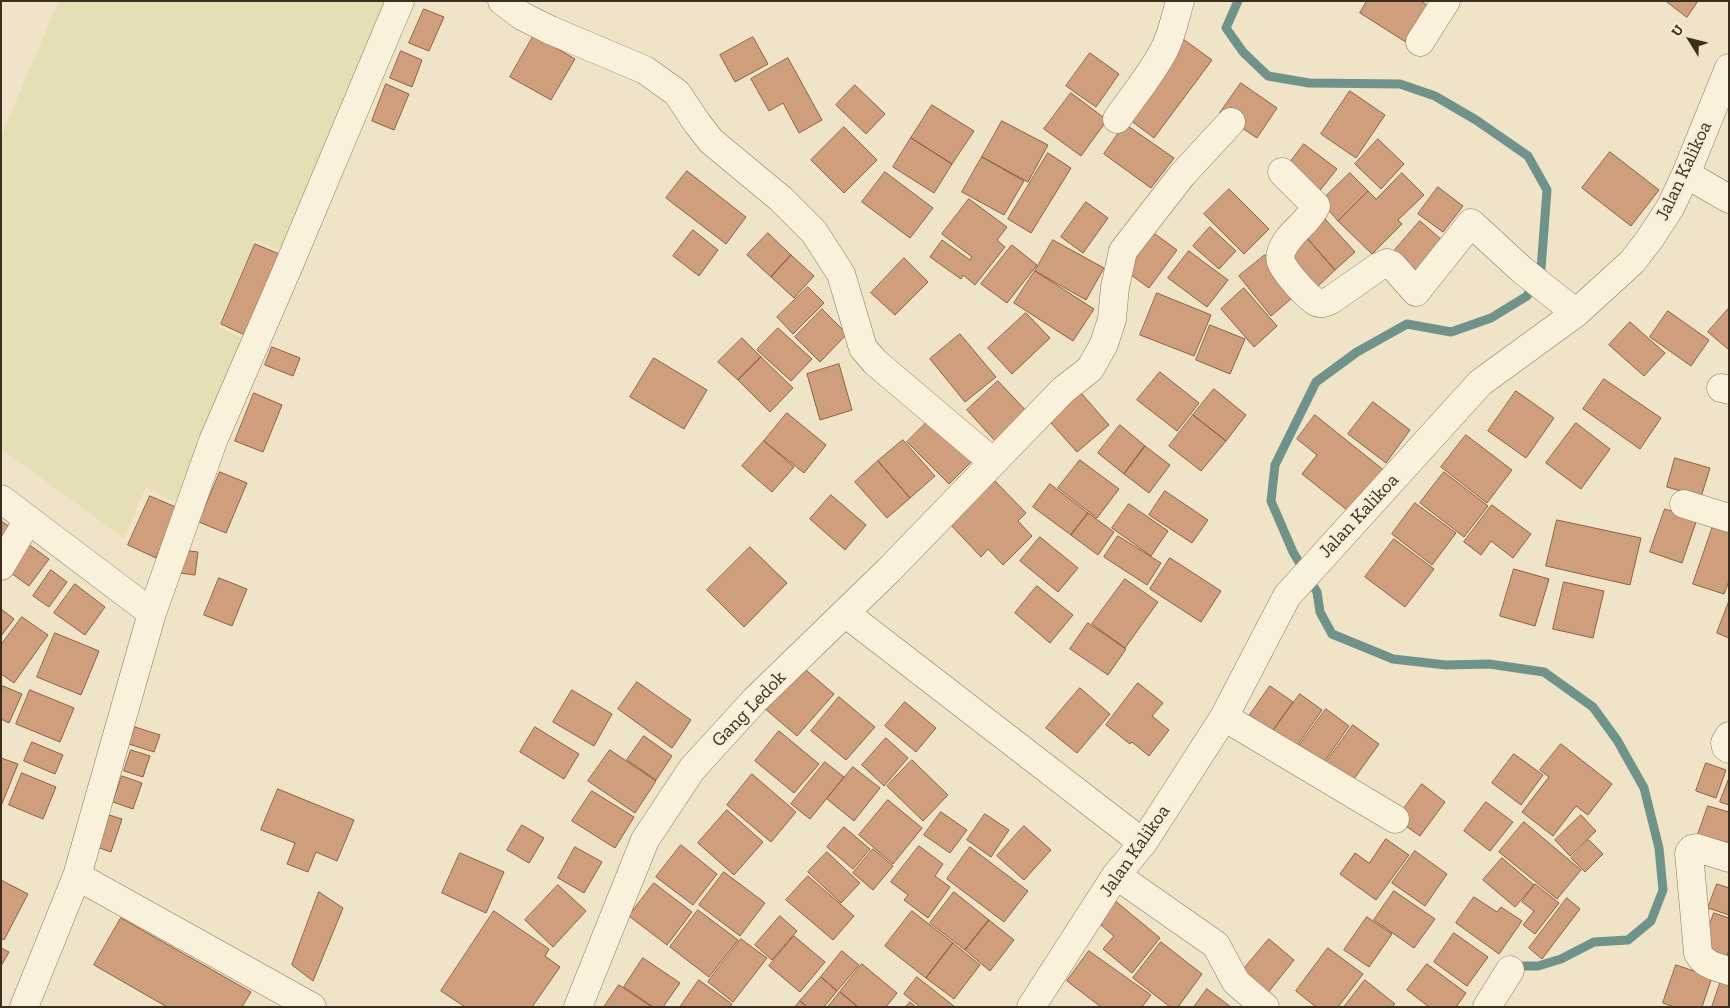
<!DOCTYPE html>
<html>
<head>
<meta charset="utf-8">
<style>
	body { margin:0 }
	#map { position:relative; width:1730px; height:1008px; overflow:hidden; background:#f0e4c8; font-family:"Zilla Slab",serif }
	canvas { display:block }
	.frame { position:absolute; inset:0; border:2px solid #3d2e20; pointer-events:none }
	.north { position:absolute; left:1665px; top:15px; width:50px; height:50px; -webkit-text-stroke:4px #f7eed8; paint-order:stroke; rotate:306deg; font-size:14px; font-weight:700; line-height:20px; text-align:center; color:#3d2e20 }
	.north::after { content:''; display:block; margin:auto; width:18px; height:22px; background:#3d2e20; clip-path:polygon(50% 0,100% 100%,50% 72%,0 100%) }
</style>
</head>
<body>
<div id="map">
<canvas width="1730" height="1008"></canvas>
<div class="frame"></div>
<div class="north">U</div>
</div>
<script>
const c = document.querySelector('canvas').getContext('2d');
c.lineJoin = 'round';
function paint(path, color) { c.fillStyle = color; c.fill(path, 'evenodd'); }
function trace(path, color, width, dash) { c.strokeStyle = color; c.lineWidth = width; c.lineCap = dash ? 'butt' : 'round'; c.setLineDash(dash || []); c.stroke(path); }
function drawText(font, color, halo, rows, align = 'center') {
  c.font = font + ' "Zilla Slab",serif'; c.lineWidth = 5; c.setLineDash([]); c.textBaseline = 'middle'; c.strokeStyle = halo; c.fillStyle = color; for (const [text, x, y, turn = 0] of rows) {
    c.save(); c.translate(x, y); c.rotate((+turn || 0) * Math.PI / 180); c.textAlign = isNaN(turn) ? turn : align; if (halo) c.strokeText(text, 0, 0); c.fillText(text, 0, 0); c.restore();
  }
}
paint(new Path2D(`
	M59,1H390L285,252L255,240L218,327L248,340L179,504L146,487L124,538L1,449V136Z`), '#e6deb5');
trace(new Path2D(`
	M1238,1L1226,28L1243,52L1268,76L1309,83L1400,84L1435,96L1476,120L1528,156L1547,190L1541,269L1527,296L1491,318L1451,332L1407,324L1357,352L1316,382L1275,465L1271,501L1293,552L1317,592L1320,612L1332,634L1393,659L1446,665L1489,664L1544,672L1593,707L1617,740L1644,788L1659,848L1663,890L1651,921L1628,940L1594,942L1561,959L1538,966H1519L1515,972`), '#6f938a', 9);
const building = new Path2D(`
	M1367,1H1421L1431,8L1409,44L1360,13Z
	M1666,1H1698L1687,17Z
	M424,9L444,17L429,51L409,43Z
	M534,35L575,59L551,100L510,77Z
	M1179,36L1212,60L1154,138L1122,114Z
	M753,37L768,64L735,82L720,55Z
	M401,51L422,60L412,87L390,78Z
	M1090,53L1119,74L1096,107L1066,86Z
	M788,58L822,120L799,133L783,103L769,111L751,79Z
	M1241,83L1277,108L1257,138L1220,113Z
	M386,84L409,94L394,130L372,121Z
	M855,85L885,114L866,134L836,105Z
	M1350,91L1385,115L1356,158L1321,134Z
	M1071,93L1107,120L1081,156L1044,129Z
	M932,105L974,131L952,164L911,138Z
	M1002,121L1048,145L1028,182L982,157Z
	M1125,124L1174,158L1151,188L1104,154Z
	M844,127L877,160L844,193L811,160Z
	M911,138L952,164L934,193L893,167Z
	M1378,139L1404,164L1381,189L1355,164Z
	M1304,144L1337,169L1317,194L1285,169Z
	M1610,152L1659,190L1631,226L1582,188Z
	M1048,153L1071,168L1031,233L1008,219Z
	M982,157L1024,181L1004,215L962,192Z
	M687,171L746,217L726,244L666,198Z
	M885,172L933,208L910,238L862,202Z
	M1350,173L1368,191L1338,221L1321,201Z
	M1402,173L1424,195L1398,220L1402,224L1372,254L1338,221L1368,191L1376,199Z
	M1438,187L1463,206L1443,232L1418,214Z
	M1229,189L1269,229L1244,254L1204,214Z
	M969,199L1007,227L997,240L1005,247L975,285L963,275L961,279L930,257L942,240L970,260L972,257L942,234Z
	M1086,202L1108,218L1083,253L1061,237Z
	M1325,219L1355,252L1335,270L1306,237Z
	M1420,221L1443,241L1417,271L1394,251Z
	M1210,227L1236,251L1219,269L1193,246Z
	M693,230L718,250L699,276L673,256Z
	M1151,231L1177,250L1149,288L1123,269Z
	M768,233L791,255L771,277L747,255Z
	M1306,237L1335,270L1316,288L1286,255Z
	M1053,240L1104,268L1086,300L1035,271Z
	M255,244L282,255L247,336L221,324Z
	M1012,245L1037,265L1007,303L981,284Z
	M1189,251L1228,280L1207,307L1168,278Z
	M791,255L814,276L794,298L771,277Z
	M1265,255L1298,293L1271,316L1239,276Z
	M904,258L928,282L895,315L871,293Z
	M1035,271L1094,309L1073,341L1014,303Z
	M808,287L824,303L793,334L777,317Z
	M1244,288L1277,326L1254,347L1221,309Z
	M1157,293L1211,315L1194,356L1140,335Z
	M1729,308V350L1708,332Z
	M822,309L847,334L820,362L795,337Z
	M1668,311L1709,340L1691,366L1650,337Z
	M1026,313L1050,338L1012,374L988,348Z
	M1630,322L1665,353L1644,376L1609,345Z
	M1210,325L1245,339L1230,374L1196,360Z
	M778,328L812,359L791,381L757,350Z
	M960,334L996,377L965,402L930,359Z
	M742,338L761,357L738,380L718,362Z
	M272,347L300,358L293,376L265,365Z
	M761,357L793,388L770,412L738,380Z
	M654,358L707,390L684,429L630,397Z
	M839,364L852,410L820,420L807,374Z
	M1160,372L1199,403L1177,431L1137,400Z
	M1604,379L1661,418L1640,449L1583,409Z
	M998,381L1029,414L997,443L967,410Z
	M1075,386L1109,425L1077,452L1043,414Z
	M1214,389L1246,415L1226,441L1193,415Z
	M1516,391L1554,418L1526,458L1488,431Z
	M254,393L282,405L263,452L235,441Z
	M1373,402L1410,430L1386,463L1348,434Z
	M787,413L826,445L804,473L764,441Z
	M1193,415L1226,441L1201,471L1169,446Z
	M1315,415L1386,472L1352,514L1302,474L1317,455L1297,439Z
	M932,417L974,459L949,484L907,442Z
	M1576,423L1610,449L1581,489L1546,463Z
	M1120,425L1145,446L1124,474L1098,453Z
	M1466,435L1512,470L1487,503L1441,467Z
	M903,440L935,476L910,498L878,461Z
	M764,441L794,467L772,492L742,466Z
	M1145,446L1170,465L1149,493L1124,474Z
	M1675,458L1710,468L1701,497L1667,487Z
	M1080,460L1119,489L1097,518L1058,488Z
	M878,461L910,498L887,518L855,482Z
	M220,472L247,483L226,533L199,522Z
	M1444,472L1488,506L1464,537L1420,503Z
	M993,479L1026,513L1018,521L1032,536L1003,565L988,549L981,557L948,522Z
	M1050,484L1088,513L1071,535L1033,507Z
	M1165,491L1208,520L1192,543L1149,515Z
	M831,495L866,525L845,550L810,519Z
	M150,496L178,508L156,558L128,545Z
	M1415,503L1456,533L1432,565L1392,534Z
	M1129,504L1168,531L1151,556L1112,528Z
	M1492,505L1531,534L1513,558L1491,541L1481,555L1464,542Z
	M1665,509L1697,519L1682,563L1650,552Z
	M1088,513L1114,532L1098,555L1071,535Z
	M1557,520L1641,538L1630,585L1546,566Z
	M1,521L10,527L1,539Z
	M1714,523L1729,528V581L1724,594L1693,584Z
	M1118,536L1161,563L1147,585L1104,557Z
	M1040,537L1078,568L1058,592L1020,561Z
	M1394,539L1434,569L1405,607L1365,577Z
	M24,541L49,559L29,586L4,568Z
	M750,547L787,583L744,627L707,590Z
	M183,550L198,552L195,575L179,573Z
	M1170,558L1221,591L1201,622L1150,589Z
	M1514,569L1549,579L1535,626L1500,616Z
	M51,570L67,582L49,607L33,596Z
	M219,578L247,589L232,626L204,615Z
	M1125,579L1158,602L1125,648L1092,624Z
	M1564,582L1604,591L1593,638L1553,629Z
	M75,584L105,607L85,635L54,613Z
	M1037,586L1073,615L1050,643L1015,613Z
	M1729,601V638L1717,633Z
	M1,609L14,619L1,636Z
	M22,617L48,635L14,683L1,674V645Z
	M1088,623L1126,649L1108,675L1070,649Z
	M55,633L99,651L81,695L37,677Z
	M800,665L834,694L797,736L763,707Z
	M637,682L691,720L672,748L618,709Z
	M1138,683L1163,703L1152,716L1169,730L1149,756L1132,742L1130,744L1106,725Z
	M3,686L22,694L9,723L1,719V691Z
	M1270,686L1293,702L1268,737L1245,722Z
	M1080,688L1110,714L1077,753L1046,728Z
	M30,690L74,708L60,742L16,724Z
	M572,690L612,714L594,746L553,722Z
	M1300,694L1322,710L1291,754L1268,738Z
	M839,697L875,727L846,760L811,731Z
	M905,702L936,728L916,752L885,726Z
	M1326,709L1349,726L1320,768L1296,750Z
	M1353,725L1379,744L1351,783L1325,764Z
	M135,727L160,735L154,752L129,744Z
	M535,727L579,754L564,779L520,752Z
	M779,731L819,764L794,793L755,761Z
	M644,736L672,756L656,780L627,760Z
	M886,738L908,758L884,786L862,765Z
	M32,742L63,755L55,774L24,761Z
	M1561,744L1612,784L1588,815L1576,806L1553,836L1522,812L1549,777L1540,770Z
	M131,750L150,756L143,777L124,771Z
	M610,750L656,781L635,813L588,781Z
	M1514,754L1543,775L1521,805L1492,783Z
	M1,758L18,764L1,806Z
	M912,760L948,795L923,821L887,786Z
	M825,762L844,777L810,819L791,804Z
	M1706,763L1726,770L1716,798L1696,791Z
	M853,767L880,788L854,821L827,799Z
	M22,773L56,787L43,819L9,805Z
	M752,774L796,812L771,842L727,805Z
	M122,776L142,783L133,809L113,802Z
	M1729,778V805L1720,802Z
	M1422,784L1445,802L1420,836L1396,819Z
	M278,789L354,820L337,861L316,852L308,872L287,864L295,843L261,830Z
	M592,791L634,817L615,848L572,821Z
	M888,800L922,828L893,864L859,835Z
	M1486,802L1513,822L1490,851L1464,831Z
	M1708,806L1729,812V851L1696,840Z
	M727,810L763,842L734,875L698,843Z
	M941,812L967,830L950,853L924,835Z
	M106,814L122,819L111,852L94,846Z
	M985,814L1009,830L991,857L967,840Z
	M1581,815L1596,831L1570,856L1555,840Z
	M1524,822L1581,870L1557,899L1499,852Z
	M522,825L544,838L529,863L507,850Z
	M1024,826L1051,850L1024,880L997,856Z
	M844,827L870,849L853,869L827,847Z
	M1386,839L1409,855L1376,900L1340,874L1355,853L1369,863Z
	M1589,840L1603,854L1585,872L1571,858Z
	M681,845L717,874L693,905L656,877Z
	M919,846L943,864L935,876L950,887L928,918L904,900L908,895L891,882Z
	M575,847L602,862L584,893L558,878Z
	M970,847L1028,891L1004,922L947,879Z
	M873,849L893,866L873,890L853,873Z
	M1415,851L1447,874L1425,906L1392,883Z
	M827,852L860,883L841,903L808,872Z
	M460,853L504,872L486,913L442,893Z
	M1502,858L1534,885L1515,907L1483,880Z
	M724,872L765,903L740,936L699,905Z
	M808,876L854,916L833,940L786,900Z
	M1,880L28,894L4,940L1,938Z
	M654,883L692,912L667,945L629,916Z
	M1535,884L1559,903L1535,934L1523,925L1534,911L1522,902Z
	M1717,884L1729,888V915L1708,908Z
	M558,885L586,911L553,947L525,920Z
	M1394,891L1435,919L1414,948L1374,920Z
	M319,892L343,908L313,981L292,965Z
	M954,892L989,920L965,950L930,923Z
	M1474,897L1497,912L1501,907L1522,921L1499,954L1456,923Z
	M1567,898L1580,909L1542,959L1529,948Z
	M1113,899L1160,938L1132,973L1103,949L1114,936L1096,921Z
	M698,910L738,940L709,977L670,947Z
	M494,911L549,949L545,956L560,967L532,1007H465L441,991Z
	M912,911L953,943L926,978L885,946Z
	M1714,913L1729,918V950L1726,959L1701,950Z
	M780,916L797,931L772,960L755,945Z
	M1367,917L1392,934L1369,967L1344,950Z
	M121,918L251,992L242,1007H167L94,965Z
	M989,920L1014,940L990,971L965,950Z
	M1454,933L1488,957L1467,986L1434,962Z
	M794,936L825,962L800,992L769,966Z
	M741,939L767,958L733,1002L708,982Z
	M1269,939L1294,960L1263,999L1237,977Z
	M1161,942L1202,974L1178,1007H1170L1133,978Z
	M953,943L980,965L954,999L926,978Z
	M1,948L9,952L1,966Z
	M1328,948L1363,974L1338,1007H1316L1296,991Z
	M842,951L859,965L837,991L821,977Z
	M1089,951L1151,995L1142,1007H1101L1067,981Z
	M643,958L680,983L663,1007H653L624,987Z
	M862,964L897,993L886,1007H858L840,992Z
	M1427,964L1466,993L1456,1007H1429L1407,990Z
	M1676,965L1712,977L1702,1007H1674L1663,1003Z
	M821,977L837,991L824,1007H807L800,1001Z
	M917,977L955,1007H920L904,994Z
	M1722,978L1729,981V1007H1712Z
	M699,980L732,1004L730,1007H680Z
	M1365,980L1395,1004L1392,1007H1344Z
	M619,985L652,1007H604Z
	M1207,989L1231,1007H1194Z
	M840,992L858,1007H828Z
	M800,1001L807,1007H795Z
	M910,1002L916,1007H906Z`);
paint(building, '#cf9f7d');
trace(building, '#8d5f41', 1);
const minor = new Path2D(`
	M502,1L522,16L550,30L645,70L677,93L697,123L711,141L781,199L814,232L841,274L863,348L875,362L993,462
	M1420,42L1446,1
	M1117,119C1133,96 1151,75 1164,50C1172,35 1175,18 1180,1
	M1282,172L1316,206C1308,224 1286,234 1281,253C1280,256 1280,261 1282,264C1287,274 1306,296 1316,302C1321,305 1326,302 1331,300L1378,267L1387,263L1392,265L1416,292L1471,223L1522,270L1576,313
	M1686,174L1729,199
	M1721,388L1729,390
	M1,499L152,613
	M1684,504L1729,518
	M1,566L28,520
	M845,613L1143,843
	M1224,717L1395,819
	M1729,736L1725,743L1726,747L1729,749
	M1729,858L1697,848L1692,849L1689,853L1698,953C1704,965 1717,967 1729,971
	M1116,875L1216,945L1236,982L1265,1007
	M77,876L312,1007
	M24,1007L77,876L152,613L213,441L289,265L400,1
	M578,1007L645,840L692,769L755,700L889,570L1063,390L1090,369L1104,344L1112,319L1115,287L1123,251L1182,175L1231,122
	M1031,1007L1116,875L1143,843L1224,717L1287,596L1480,383L1576,313L1632,262L1649,240L1670,208L1686,174L1729,68
	M1487,1007L1510,970`);
trace(minor, '#8d765c', 29);
trace(minor, '#faf1dc', 28);
drawText('19px', '#3d2e20', '#f7eed8', [
	["Jalan Kalikoa",1684,171,-65],
	["Jalan Kalikoa",1359,516,-47],
	["Gang Ledok",749,709,-46],
	["Jalan Kalikoa",1135,851,-55]
]);
</script>
</body>
</html>
